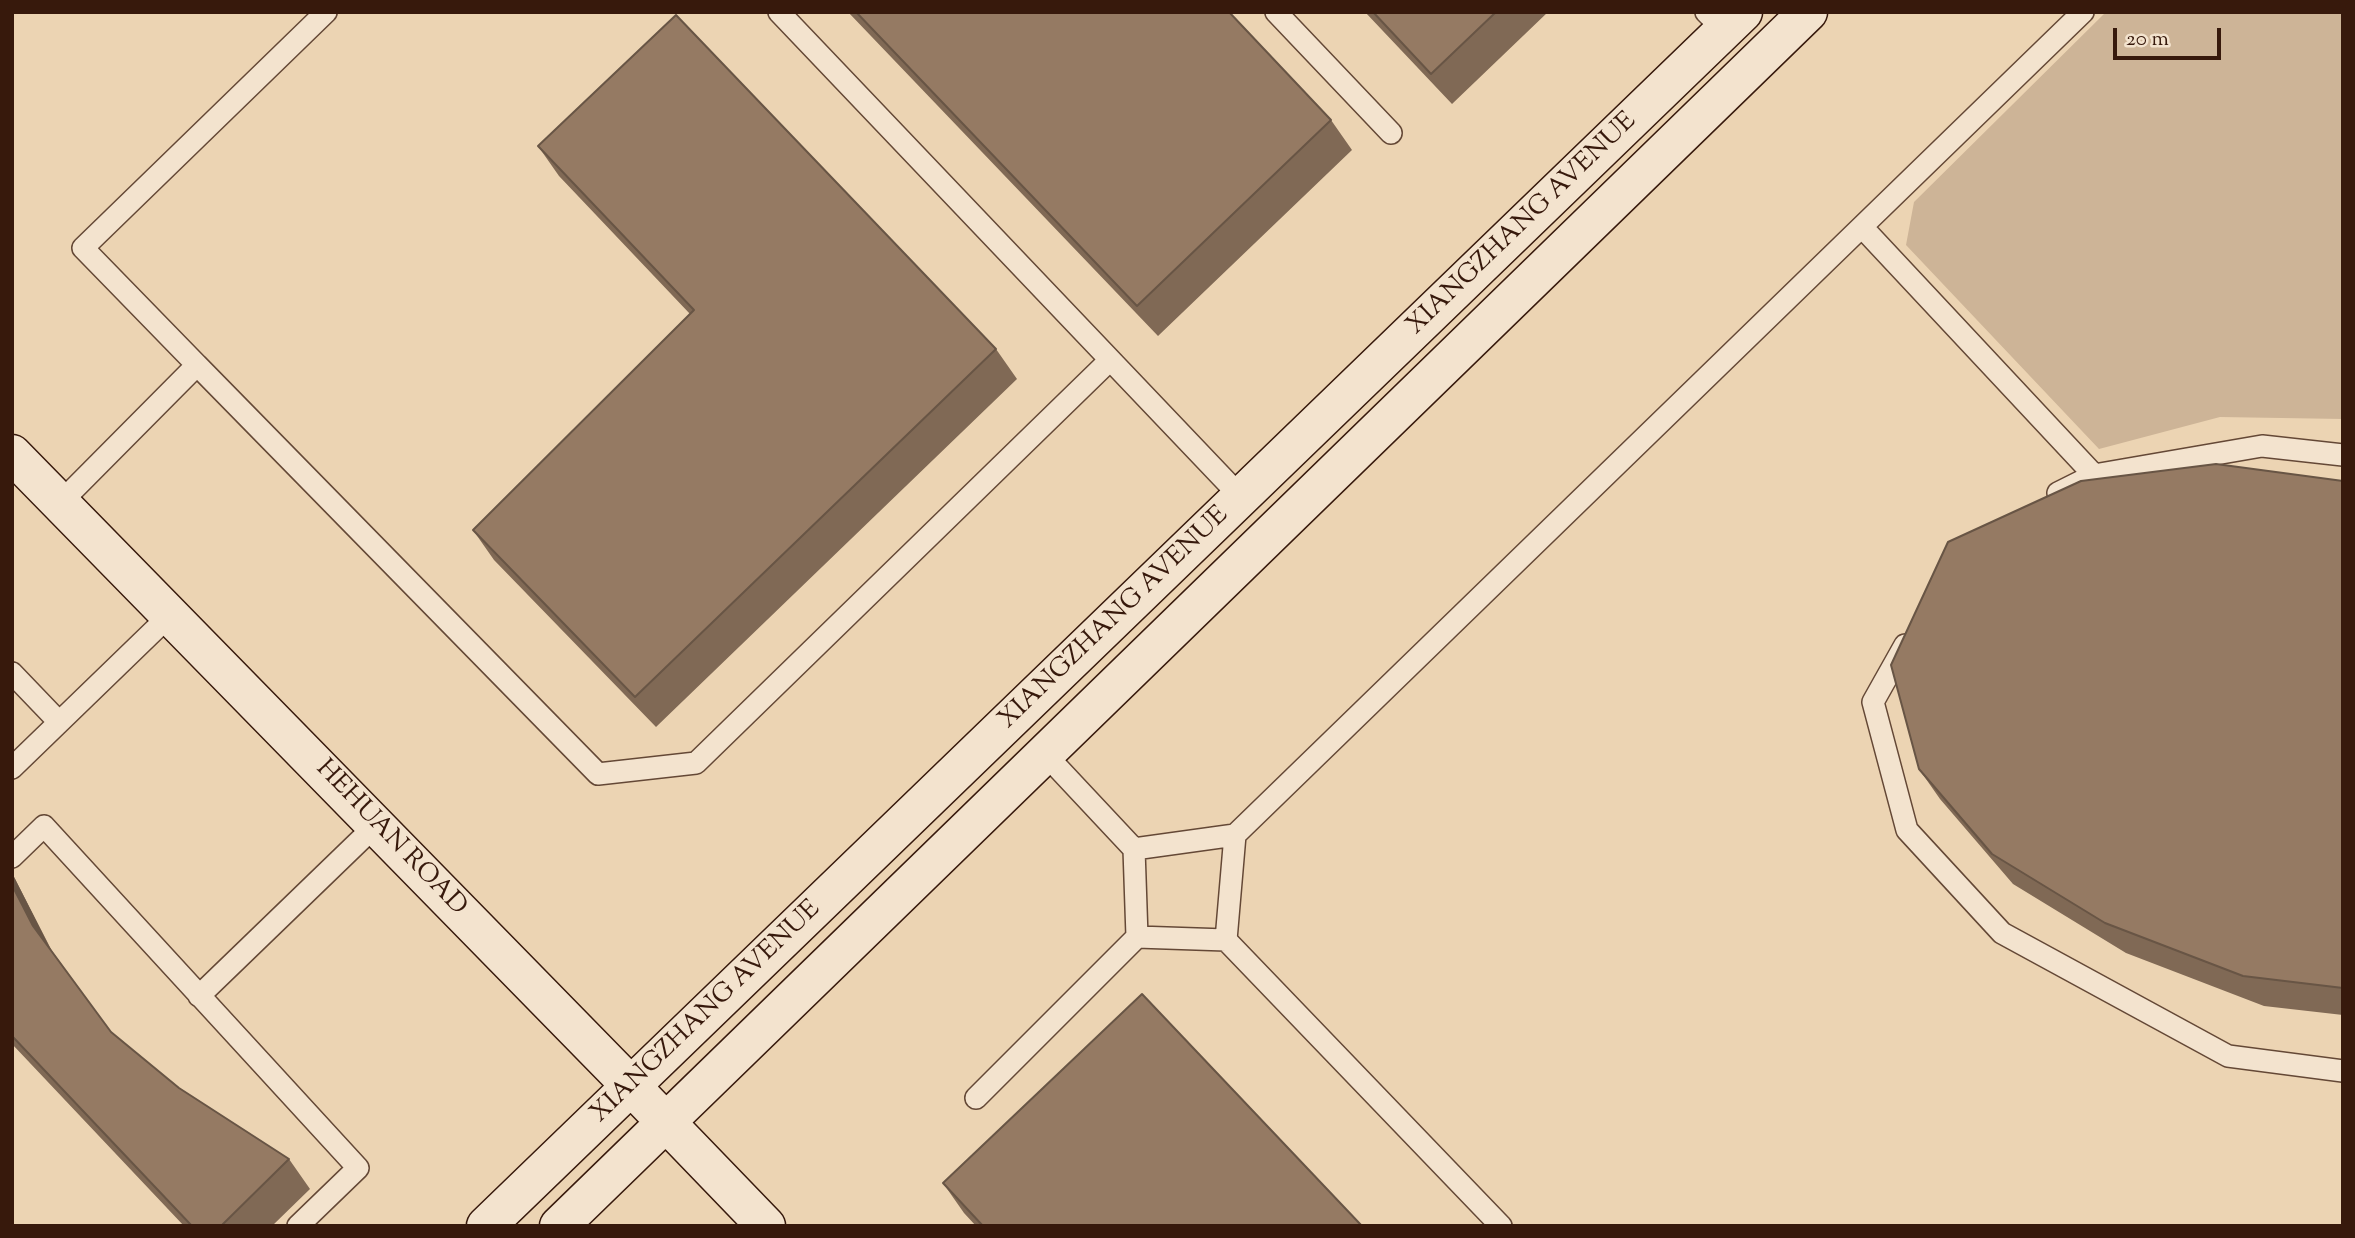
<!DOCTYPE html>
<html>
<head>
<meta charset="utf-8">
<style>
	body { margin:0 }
	#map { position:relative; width:2355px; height:1238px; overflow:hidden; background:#ecd4b3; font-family:"Sorts Mill Goudy",serif }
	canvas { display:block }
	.frame { position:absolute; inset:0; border:14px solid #37190c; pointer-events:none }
	.scale { position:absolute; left:2113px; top:28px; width:108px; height:32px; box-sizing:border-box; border:4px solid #37190c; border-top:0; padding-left:9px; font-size:21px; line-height:24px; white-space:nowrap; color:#37190c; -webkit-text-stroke:5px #f3e3ce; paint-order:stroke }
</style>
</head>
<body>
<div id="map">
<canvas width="2355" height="1238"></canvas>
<div class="frame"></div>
<div class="scale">20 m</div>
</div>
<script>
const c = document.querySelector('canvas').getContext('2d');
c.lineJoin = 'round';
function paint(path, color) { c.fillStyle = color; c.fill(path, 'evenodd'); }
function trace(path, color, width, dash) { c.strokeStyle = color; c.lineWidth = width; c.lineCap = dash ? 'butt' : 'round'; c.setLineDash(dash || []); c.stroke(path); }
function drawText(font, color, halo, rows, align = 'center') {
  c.font = font + ' "Sorts Mill Goudy",serif'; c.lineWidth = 5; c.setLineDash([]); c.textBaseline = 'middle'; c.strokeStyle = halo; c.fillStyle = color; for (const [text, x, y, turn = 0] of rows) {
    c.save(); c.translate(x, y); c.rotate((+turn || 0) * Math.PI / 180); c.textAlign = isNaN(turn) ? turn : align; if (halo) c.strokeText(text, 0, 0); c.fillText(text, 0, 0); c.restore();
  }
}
paint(new Path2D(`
	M2106,12H2343V419L2220,417L2099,449L1906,245L1914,202Z`), '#cdb497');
const lane = new Path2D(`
	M779,12L1241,497
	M1276,12L1391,133
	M1706,12L1724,30
	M1862,227L2094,475
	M197,365L598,774L696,763L1110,360
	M2058,493L2094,475L2262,446L2343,455
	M60,503L197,365L83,248L326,12
	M1905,645L1873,702L1907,830L2002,933L2228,1056L2343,1071
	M12,673L59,722
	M1045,754L1134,849L1235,835
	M12,768L170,615
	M1134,849L1137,937L1226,940
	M12,857L44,826L358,1168L298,1226
	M199,996L376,825
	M976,1098L1137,937
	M1501,1226L1226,940L1235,835L2083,12`);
const secondary = new Path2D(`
	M12,454L631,1086L766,1226
	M486,1226L1743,12
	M559,1226L1808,12`);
trace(lane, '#644836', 24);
trace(secondary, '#37190c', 41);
trace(lane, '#f3e3ce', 21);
trace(secondary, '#f3e3ce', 38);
paint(new Path2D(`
	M848,12H1229L1331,120L1352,150L1158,336Z
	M1365,12H1548L1452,104Z
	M538,146L996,349L1017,379L656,727L494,560L473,530L690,314L559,176Z
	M2343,481V1015L2264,1006L2126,953L2013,884L1940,799L1919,769Z
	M12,873L52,951L111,1032L179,1088L289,1159L310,1189L272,1226H184L12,1044Z
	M943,1183L1362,1226H976L964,1213Z`), '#806955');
paint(new Path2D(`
	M12,873L54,956L33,926L12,885Z`), '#685545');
const building = new Path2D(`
	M856,12H1229L1331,120L1137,306Z
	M1373,12H1496L1431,74Z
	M676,15L996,349L635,697L473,530L694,310L538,146Z
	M2216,464L2343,481V988L2243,976L2105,923L1992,854L1919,769L1891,665L1948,542L2081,481Z
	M12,885L33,926L111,1032L179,1088L289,1159L221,1226H192L12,1036Z
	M1142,994L1362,1226H983L943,1183Z`);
paint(building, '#957a63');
trace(building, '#685545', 2);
drawText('26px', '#37190c', '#f3e3ce', [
	["XIANGZHANG AVENUE",1523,225,-44],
	["XIANGZHANG AVENUE",1115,619,-44],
	["HEHUAN ROAD",390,839,46],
	["XIANGZHANG AVENUE",707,1013,-44]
]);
</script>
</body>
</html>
